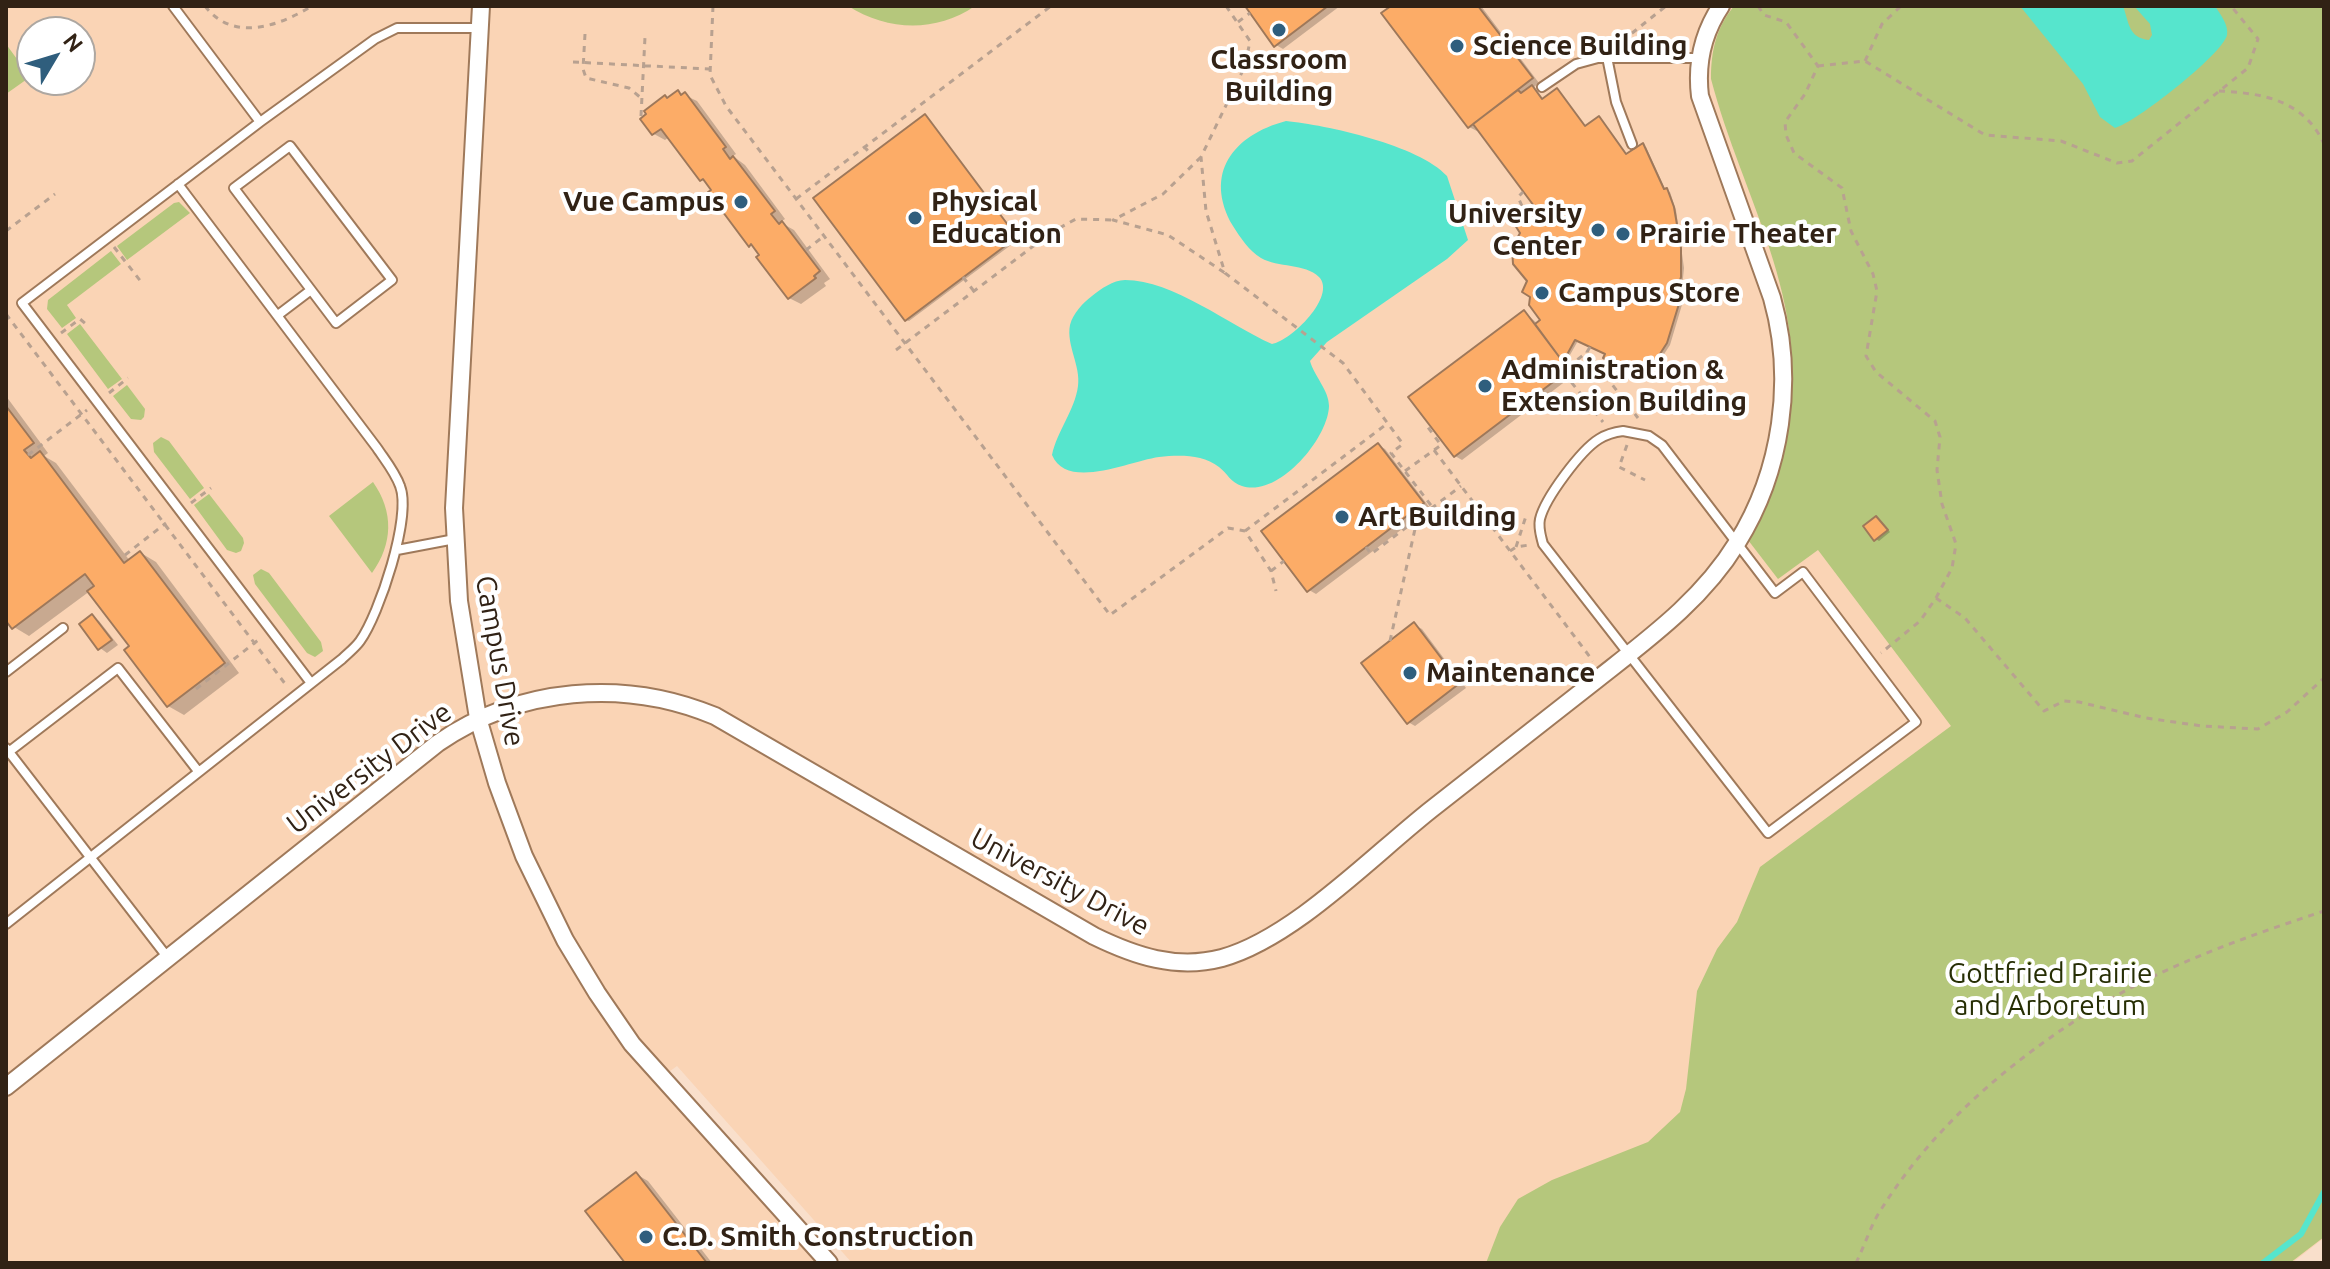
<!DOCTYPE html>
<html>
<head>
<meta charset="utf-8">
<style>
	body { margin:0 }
	#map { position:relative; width:2330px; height:1269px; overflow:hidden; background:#f9dfcb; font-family:Ubuntu,sans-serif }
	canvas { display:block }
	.frame { position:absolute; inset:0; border:8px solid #312215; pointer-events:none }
	.north { position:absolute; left:16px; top:16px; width:80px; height:80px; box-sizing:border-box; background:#fff; border:2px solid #ada7a1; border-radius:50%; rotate:52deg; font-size:22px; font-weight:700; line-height:32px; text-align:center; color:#312215 }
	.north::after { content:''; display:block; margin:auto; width:28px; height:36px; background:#2f5e7d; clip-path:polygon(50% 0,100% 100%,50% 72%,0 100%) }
</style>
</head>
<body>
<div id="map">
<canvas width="2330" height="1269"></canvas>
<div class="frame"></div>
<div class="north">N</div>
</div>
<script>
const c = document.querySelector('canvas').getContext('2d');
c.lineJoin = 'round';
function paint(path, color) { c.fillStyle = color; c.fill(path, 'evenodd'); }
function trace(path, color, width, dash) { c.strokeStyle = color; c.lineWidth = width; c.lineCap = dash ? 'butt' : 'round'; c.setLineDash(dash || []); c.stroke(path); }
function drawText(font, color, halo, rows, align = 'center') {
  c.font = font + ' Ubuntu,sans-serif'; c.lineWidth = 8; c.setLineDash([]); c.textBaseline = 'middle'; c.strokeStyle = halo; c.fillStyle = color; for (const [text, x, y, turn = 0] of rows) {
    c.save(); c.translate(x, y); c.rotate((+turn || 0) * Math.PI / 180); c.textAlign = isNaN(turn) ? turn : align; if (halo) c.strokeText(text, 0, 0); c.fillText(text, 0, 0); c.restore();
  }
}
paint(new Path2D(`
	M6,6H2324V1238L2292,1263H852L677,1066L662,1077L829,1263H6ZM32,32H80V80H32Z`), '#fad4b5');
paint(new Path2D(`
	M848,6H975C935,33 888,31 848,6Z
	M1734,6H2324V1237L2290,1263H1486L1500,1227L1518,1199L1552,1180L1648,1142L1680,1112L1686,1089L1697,991L1717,949L1737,922L1760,867L1951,726L1818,550L1778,579L1748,540C1757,503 1779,469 1787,431C1812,298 1743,201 1711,79C1711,51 1716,28 1734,6Z
	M6,44L30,77L6,94Z
	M179,202L190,213L127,260L117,246L174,203Z
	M111,251L121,264L67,305L76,318L62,328L47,309L48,300Z
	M80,324L122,379L108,389L67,334Z
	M127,385L145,409L144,417L141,420L131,419L113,396Z
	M161,437L169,441L204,488L190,499L154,452L153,443Z
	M373,482C394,512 393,544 372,573L329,516Z
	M209,494L243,538L244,543L241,551L236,553L227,550L194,505Z
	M261,569L269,573L321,642L323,651L315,657L307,653L255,584L253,575Z`), '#b5c77c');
paint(new Path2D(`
	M2020,6H2123C2129,22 2128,38 2149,40L2152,35L2150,24L2134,6H2215C2220,14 2229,25 2227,35C2223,54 2135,123 2115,128L2100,117L2083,84Z
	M1286,121C1326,125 1419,145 1447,176L1468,240L1447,259L1327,342L1310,361C1314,376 1329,390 1329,406C1328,439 1278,498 1242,486C1231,483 1227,473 1219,467C1202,454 1179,455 1159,457C1130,461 1067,491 1052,455C1057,431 1075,410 1078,386C1081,366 1066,345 1070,325C1073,313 1083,303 1092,296C1101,289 1113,280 1125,280C1173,280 1229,325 1272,344C1291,341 1337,296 1319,277C1305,263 1278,268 1261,258C1249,251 1240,237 1233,226C1203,174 1233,135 1286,121Z`), '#56e5cd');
paint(new Path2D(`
	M1247,6H1340L1283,49L1276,45Z
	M1394,6H1481L1539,83L1534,87L1544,100L1560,92L1586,128L1599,118L1602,120L1628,156L1643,146L1646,147L1666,191L1670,192L1676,210L1684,268L1682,288L1679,287L1678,296L1684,298L1670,345L1649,377L1608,358L1607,353L1579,339L1566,362L1575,374L1462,460L1455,456L1524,312L1538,324L1543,320L1529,280L1519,271L1513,257L1536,207L1479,129L1477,131L1469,127Z
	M678,92L697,101L736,154L733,156L745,165L785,219L782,221L785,225L794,230L830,279L824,283L826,286L801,304L789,298L758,249L750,245L708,184L702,180L669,137L665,140L654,134L669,100Z
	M928,118L1019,239L909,321L906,320Z
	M6,396L48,453L44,456L56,463L130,561L141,553L156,562L239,673L184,715L168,706L132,647L90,591L29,636L14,627L6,617Z
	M1378,445L1385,449L1430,508L1316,594L1309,590Z
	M1877,518L1890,532L1879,541L1876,539Z
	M92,616L99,621L118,645L107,653L100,648Z
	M1414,625L1422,629L1466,688L1415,726L1408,722Z
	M636,1174L648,1181L712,1263H628Z`), '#0003');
trace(new Path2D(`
	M2263,1263L2301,1234L2324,1192`), '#56e5cd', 6);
const building = new Path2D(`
	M1245,6H1328L1274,47Z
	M1391,6H1478L1533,78L1468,128L1381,13Z
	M1532,85L1542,99L1557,88L1585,126L1599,116L1626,154L1643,143L1664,189L1667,188L1674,207L1681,248V277L1676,294H1682L1667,343L1645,377L1603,358L1605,354L1575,340L1563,362L1535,324L1540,320L1529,305L1530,297L1522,292L1527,281L1513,264L1512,248L1520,233L1513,222L1534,206L1473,124L1518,90L1521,93Z
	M678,90L681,95L685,92L726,147L723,149L730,159L733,156L775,211L771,214L779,224L782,221L820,271L814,276L816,278L788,299L756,257L759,255L751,244L749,247L708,192L711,190L703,179L700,181L661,129L652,135L640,119L646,114L644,111L665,95L667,98Z
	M925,114L1017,237L905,321L813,198Z
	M1524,310L1569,370L1454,457L1408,397Z
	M6,406L34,443L24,450L31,458L40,451L124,563L140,551L225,663L167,707L124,650L129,646L87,591L94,586L85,574L12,629L6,621Z
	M1378,443L1424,503L1307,592L1261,531Z
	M1876,516L1888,530L1874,541L1863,526Z
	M92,614L112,640L98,650L79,624Z
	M1414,622L1460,683L1407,724L1361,663Z
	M636,1172L707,1263H625L585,1211Z`);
paint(building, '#fcac67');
trace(building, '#9e785a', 2);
const service = new Path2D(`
	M173,6L260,122
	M1607,57L1616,102L1632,144
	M1542,87L1576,64L1598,58H1700
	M290,146L392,280L336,323L234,188Z
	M278,315L311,290
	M1623,431L1649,436L1662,445L1775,593L1803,572L1916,722L1768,833L1543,544C1541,536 1538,528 1540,519C1545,498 1581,450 1599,439C1607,434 1615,432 1623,431Z
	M397,550L455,539
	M6,672L63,628
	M311,683L22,303L260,122L375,39L397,28H479
	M6,748L168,958
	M6,754L118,668L198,771
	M6,924L342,659C348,653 355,648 360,641C379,615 412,516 400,486C395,472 385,460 377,448L178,184`);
const minor = new Path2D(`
	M481,6L454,508L459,601L478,718L497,783L524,856L565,940L597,993L632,1044L829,1263
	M6,1087L438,743C519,687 624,678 715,716L1094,936C1135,956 1176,970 1222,958C1294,938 1373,855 1433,808C1485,767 1538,726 1590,685C1644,642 1701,602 1737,543C1782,471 1795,379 1772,298L1700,96C1696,63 1703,33 1721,6`);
trace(service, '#9f795a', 12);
trace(minor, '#9f795a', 20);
trace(new Path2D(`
	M205,6C233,43 279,26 312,6
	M713,6L710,75L726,106L1110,615L1228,528L1245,531L1271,571L1276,591
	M1226,6L1250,41L1245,66L1201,157L1206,211L1225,273L1343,363L1403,444L1391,453L1433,508
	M1758,6L1764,15L1786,22L1818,66L1805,94L1785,122L1786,135L1794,153L1842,188L1851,231L1873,274L1877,291L1866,356L1876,372L1935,421L1940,437L1937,470L1942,504L1956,544L1952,568L1936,598L1920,621L1881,653
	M1238,22L1250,13
	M585,34L583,69L586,78L629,88L641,98
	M1610,43L1631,34L1666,6
	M1865,61L1882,24L1901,6
	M573,62L709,69
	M1818,66L1865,61L1985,135L2061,141L2117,163L2132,161L2248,68L2258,39L2231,6
	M2219,91C2262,93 2304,100 2324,144
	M641,116L645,37
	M864,146L871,155
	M1201,157L1163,194L1113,220L1168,235L1225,273
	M796,199L1051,6
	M1522,206L1518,197L1523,192
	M6,231L55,194
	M114,247L142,283
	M806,250L824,236
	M963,277L973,290
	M6,314L286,685
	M61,333L80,319L87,325
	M1590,347L1587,352L1638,418
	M896,350L1052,232L1076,219L1113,220
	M1568,367L1587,352
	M1564,373L1603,422
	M109,393L128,378
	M1627,445L1619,467L1645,480
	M1434,450L1593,661
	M28,455L87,410
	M1405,471L1441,445L1427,426L1429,425
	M191,503L211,488
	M1245,531L1388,423
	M1366,547L1371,554L1461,486
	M1516,547L1526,516
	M1510,551L1516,547L1529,545
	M125,555L166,523
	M1271,571L1284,561
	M1936,598L1965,618L2044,711L2064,701L2079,702L2146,718L2202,726L2258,729L2287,712L2324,678
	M1390,641L1417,520
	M196,689L262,637
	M1856,1263C1865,1245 1871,1224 1882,1208C1934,1126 2012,1059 2094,1009C2164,965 2246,937 2324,911`), '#b8a190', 3, [6, 6]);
trace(service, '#fff', 8);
trace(minor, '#fff', 16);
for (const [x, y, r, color] of [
	[1279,30,8,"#2f5e7d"],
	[1457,46,8,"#2f5e7d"],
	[741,202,8,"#2f5e7d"],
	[915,218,8,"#2f5e7d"],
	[1598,230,8,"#2f5e7d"],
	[1623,234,8,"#2f5e7d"],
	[1542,293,8,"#2f5e7d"],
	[1485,386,8,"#2f5e7d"],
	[1342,517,8,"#2f5e7d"],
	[1410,673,8,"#2f5e7d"],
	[646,1237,8,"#2f5e7d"]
]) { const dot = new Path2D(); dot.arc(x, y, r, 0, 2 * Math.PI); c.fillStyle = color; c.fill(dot); trace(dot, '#fff', 3); }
drawText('bold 28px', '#312215', '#fff', [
	["Science Building",1473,46],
	["Classroom",1279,60,"center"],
	["Building",1279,92,"center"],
	["Vue Campus",725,202,"right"],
	["Physical",931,202],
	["Education",931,234],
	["University",1582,214,"right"],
	["Center",1582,246,"right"],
	["Prairie Theater",1639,234],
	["Campus Store",1558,293],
	["Administration &",1501,370],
	["Extension Building",1501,402],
	["Art Building",1358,517],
	["Maintenance",1426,673],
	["C.D. Smith Construction",662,1237]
], 'left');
drawText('28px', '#312215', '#fff', [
	["Campus Drive",500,661,80],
	["University Drive",369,768,-37],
	["University Drive",1060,882,28]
]);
drawText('28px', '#262e04', '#fff', [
	["Gottfried Prairie",2050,974],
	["and Arboretum",2050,1006]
]);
</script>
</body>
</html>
